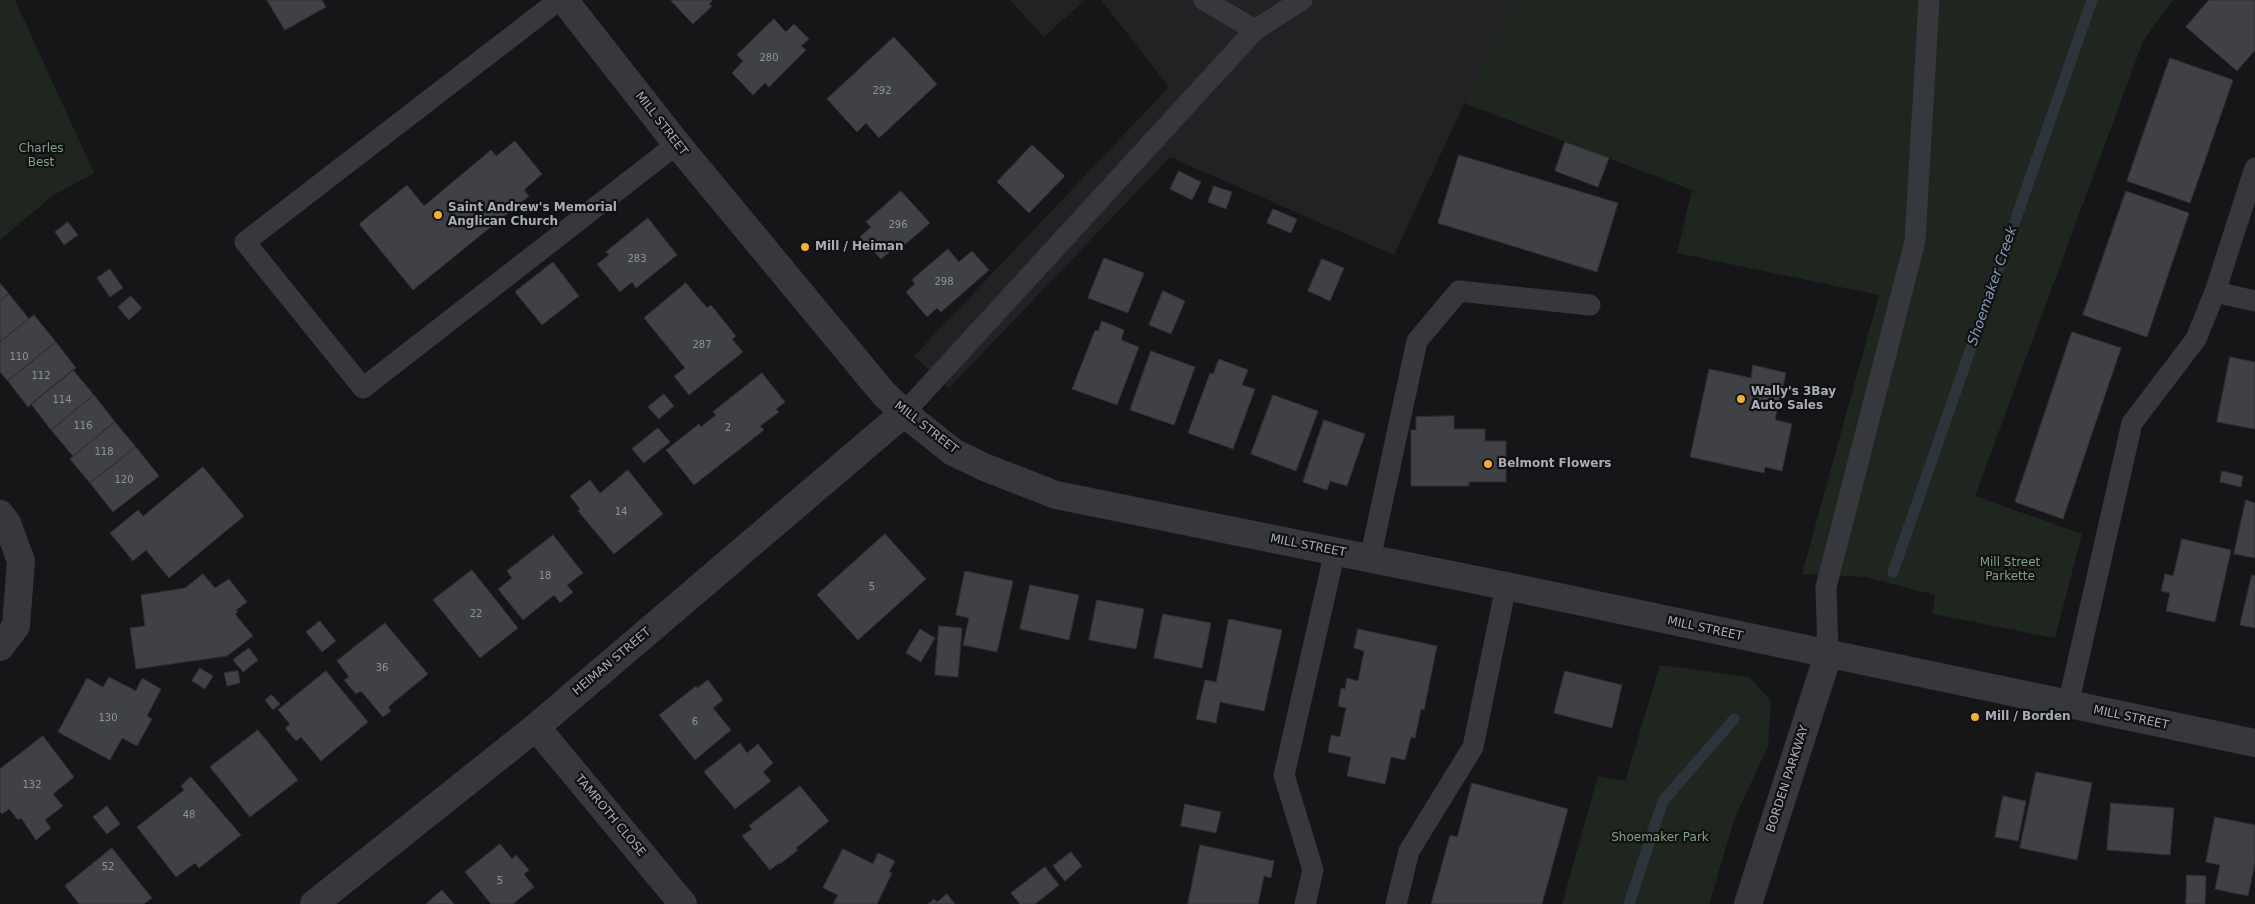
<!DOCTYPE html>
<html>
<head>
<meta charset="utf-8">
<style>
	body { margin:0 }
	canvas { display:block; background:#161618 }
</style>
</head>
<body>
<canvas width="2255" height="904"></canvas>
<script>
const c = document.querySelector('canvas').getContext('2d');
c.lineJoin = 'round';
function paint(path, color) { c.fillStyle = color; c.fill(path, 'evenodd'); }
function trace(path, color, width, dash) { c.strokeStyle = color; c.lineWidth = width; c.lineCap = dash ? 'butt' : 'round'; c.setLineDash(dash || []); c.stroke(path); }
function drawText(font, color, halo, rows, align = 'center') {
  c.font = font + ' "DejaVu Sans",sans-serif'; c.lineWidth = 4.5; c.setLineDash([]); c.textBaseline = 'middle'; c.strokeStyle = halo; c.fillStyle = color; for (const [text, x, y, turn = 0] of rows) {
    c.save(); c.translate(x, y); c.rotate((+turn || 0) * Math.PI / 180); c.textAlign = isNaN(turn) ? turn : align; if (halo) c.strokeText(text, 0, 0); c.fillText(text, 0, 0); c.restore();
  }
}
paint(new Path2D(`
	M1010,0H1085L1044,37Z
	M1101,0H1512L1394,255L1170,157L949,388L914,356L1169,87Z`), '#222225');
paint(new Path2D(`
	M0,0H15L94,173L52,196L0,240Z
	M1512,0H2173L2143,41L1975,496L2082,534L2055,638L1933,614L1935,595L1866,577L1802,574L1879,295L1677,253L1692,190L1464,103Z
	M1660,665L1749,677L1771,701L1768,746L1734,820L1709,904H1562L1598,776L1625,781Z`), '#1e261f');
trace(new Path2D(`
	M1893,572L2092,0
	M1629,904L1663,801L1734,719`), '#2c353c', 11);
const building = new Path2D(`
	M267,0H322L326,7L285,30Z
	M672,0H713L709,4L712,6L693,24L671,1Z
	M2209,0H2255V50L2237,71L2186,27Z
	M774,19L786,32L794,24L809,39L801,46L806,50L769,87L765,83L753,95L732,73L743,61L737,55Z
	M894,37L937,84L879,138L866,123L857,132L827,99Z
	M2170,58L2233,80L2190,203L2127,181Z
	M515,141L542,174L524,190L529,196L413,290L359,224L407,185L424,206L491,150L496,156Z
	M1565,142L1609,158L1598,187L1555,171Z
	M1032,145L1065,176L1029,213L997,182Z
	M1459,155L1618,203L1597,272L1438,223Z
	M1179,171L1201,182L1192,200L1170,189Z
	M1214,186L1232,192L1226,209L1208,202Z
	M901,191L930,223L895,253L892,250L881,259L860,237L871,227L866,222Z
	M2126,191L2189,213L2147,337L2083,315Z
	M1273,209L1297,219L1291,233L1267,223Z
	M648,218L677,255L636,288L632,282L620,292L597,264L609,255L606,252Z
	M68,222L78,235L64,245L55,232Z
	M948,249L959,262L972,251L989,270L941,312L937,308L927,317L906,292L915,284L912,280Z
	M1104,258L1144,273L1128,313L1088,298Z
	M1322,259L1344,268L1330,301L1308,291Z
	M553,262L579,296L542,325L515,292Z
	M110,269L123,288L110,297L97,278Z
	M0,283L9,294L0,301Z
	M686,283L707,308L711,305L736,336L732,339L743,352L689,395L674,376L685,368L644,318Z
	M1163,291L1185,301L1171,334L1149,325Z
	M9,294L29,319L0,342V301Z
	M131,296L142,308L129,320L118,307Z
	M34,315L56,342L8,381L0,372V342Z
	M1102,321L1124,330L1121,340L1139,347L1117,405L1072,389L1095,330L1098,331Z
	M2072,332L2121,348L2063,519L2015,502Z
	M56,342L76,368L28,407L8,381Z
	M1151,351L1195,367L1174,425L1130,410Z
	M2230,357L2255,362V429L2217,422Z
	M1219,359L1248,370L1242,385L1255,389L1233,449L1188,433L1210,373L1213,374Z
	M1753,365L1786,373L1775,420L1792,424L1782,471L1765,467L1764,473L1690,457L1709,369L1751,378Z
	M73,370L94,395L51,430L31,404Z
	M762,373L785,402L776,409L779,412L760,426L764,430L694,485L666,450L699,424L701,427L716,415L713,412Z
	M664,394L674,406L659,419L648,407Z
	M94,395L115,422L73,456L51,430Z
	M1273,395L1318,411L1296,471L1251,454Z
	M1454,416V429H1485V441H1506V482H1469V486H1411V430H1416V417Z
	M1324,420L1365,434L1347,486L1330,481L1327,490L1303,482Z
	M115,422L136,447L90,483L70,459Z
	M658,428L670,442L644,463L632,449Z
	M136,447L159,476L113,512L90,483Z
	M203,467L244,516L169,578L146,550L133,561L110,533L138,510L143,516Z
	M628,470L663,514L614,554L578,511L580,509L570,496L590,480L600,493Z
	M2222,471L2243,476L2241,487L2220,482Z
	M2246,500L2255,503V558L2234,554Z
	M885,534L926,579L858,640L817,595Z
	M553,535L583,573L567,585L573,592L560,603L554,595L523,620L498,589L512,578L507,571Z
	M2182,539L2231,550L2215,622L2166,611L2170,593L2161,591L2165,574L2173,576Z
	M472,570L518,628L480,658L433,600Z
	M965,571L1013,581L997,652L963,645L969,618L956,615Z
	M203,574L215,588L229,579L247,602L236,610L238,612L235,614L253,636L227,656L136,669L130,628L145,626L141,595L185,588Z
	M2252,575L2255,576V628L2240,625Z
	M1030,585L1079,595L1069,640L1020,629Z
	M1097,600L1144,609L1136,649L1089,640Z
	M1163,614L1211,623L1202,668L1154,658Z
	M1229,619L1282,630L1264,711L1220,702L1216,723L1196,719L1205,680L1216,682Z
	M320,621L336,641L322,652L306,632Z
	M385,623L428,674L388,707L391,711L383,717L361,691L356,694L344,680L349,677L337,661Z
	M939,626L962,628L958,677L935,675Z
	M920,629L935,638L921,662L906,653Z
	M1358,629L1437,646L1424,710L1421,709L1415,738L1411,737L1405,760L1391,757L1385,784L1347,776L1351,757L1328,752L1331,735L1340,737L1346,708L1338,706L1341,688L1345,689L1347,678L1358,681L1364,651L1354,648Z
	M249,648L258,660L243,672L233,660Z
	M200,668L213,676L205,689L192,681Z
	M238,671L240,683L227,686L224,673Z
	M326,671L368,722L321,761L301,737L296,741L285,728L290,724L278,710Z
	M1565,671L1622,685L1612,728L1554,713Z
	M109,677L136,691L142,678L161,689L147,716L152,719L137,746L122,738L110,760L58,732L87,678L103,687Z
	M708,680L723,700L713,708L731,730L695,760L659,715L696,686L697,688Z
	M272,695L280,704L273,710L265,700Z
	M258,730L298,780L250,817L210,767Z
	M43,736L74,777L53,794L63,806L45,820L51,828L36,840L21,818L18,820L9,809L2,814L0,812V769Z
	M740,743L747,753L758,744L773,763L763,772L771,781L735,809L704,772Z
	M2036,772L2092,783L2077,860L2020,848Z
	M191,777L241,835L199,868L195,863L176,877L137,827L184,790L181,786Z
	M1472,783L1568,809L1542,904H1431L1450,835L1457,837Z
	M800,786L829,821L796,848L798,850L780,864L779,863L770,870L742,836L752,829L749,826Z
	M2003,796L2026,801L2018,841L1995,837Z
	M2111,803L2174,808L2170,855L2107,850Z
	M1185,804L1221,812L1216,833L1181,826Z
	M107,806L120,824L107,834L93,817Z
	M2215,817L2255,825V862L2248,896L2215,889L2220,865L2206,862Z
	M500,844L512,859L516,855L529,870L524,874L534,887L513,904H491L465,872Z
	M1200,845L1274,861L1271,878L1264,876L1258,904H1188Z
	M112,848L152,898L144,904H79L65,886Z
	M843,849L873,864L878,853L895,861L889,872L892,873L877,904H833L838,895L823,888Z
	M1071,852L1082,866L1065,881L1053,866Z
	M1045,867L1059,885L1035,904H1020L1011,893Z
	M2187,875L2206,876L2205,904H2186Z
	M442,890L454,904H426Z
	M947,894L955,904H928L934,899L937,902Z`);
paint(building, '#404145');
trace(building, '#303034', 1);
trace(new Path2D(`
	M559,0L245,242L363,388L677,144
	M1204,0L1255,30
	M2215,292L2255,301
	M904,413L1255,30L1302,0
	M1370,559L1417,341L1459,291L1590,305
	M1828,655L1826,587L1915,241L1929,0
	M2068,705L2132,423L2196,339L2215,292L2255,168
	M1305,904L1313,870L1284,775L1335,551
	M1396,904L1409,851L1473,747L1506,586`), '#37383d', 21);
trace(new Path2D(`
	M564,0L677,144L884,394L904,413L953,452L984,467L1056,495L1506,586L2255,743
	M0,514L7,523L21,561L16,626L0,647
	M536,727L683,904
	M314,904L536,727L904,413
	M1748,904L1828,655`), '#37383d', 28);
for (const [x, y, r, color] of [
	[438,215,5,"#f2b134"],
	[805,247,5,"#f2b134"],
	[1741,399,5,"#f2b134"],
	[1488,464,5,"#f2b134"],
	[1975,717,5,"#f2b134"]
]) { const dot = new Path2D(); dot.arc(x, y, r, 0, 2 * Math.PI); c.fillStyle = color; c.fill(dot); trace(dot, '#111113', 2); }
drawText('10px', '#8e929b', null, [
	["280",769,58],
	["292",882,91],
	["296",898,225],
	["283",637,259],
	["298",944,282],
	["287",702,345],
	["110",19,357],
	["112",41,376],
	["114",62,400],
	["116",83,426],
	["2",728,428],
	["118",104,452],
	["120",124,480],
	["14",621,512],
	["18",545,576],
	["5",872,587],
	["22",476,614],
	["36",382,668],
	["130",108,718],
	["6",695,722],
	["132",32,785],
	["48",189,815],
	["52",108,867],
	["5",500,881]
]);
drawText('12px', '#a8adb8', '#111113', [
	["MILL STREET",661,124,52],
	["MILL STREET",926,428,38],
	["MILL STREET",1308,546,11],
	["MILL STREET",1705,629,12],
	["HEIMAN STREET",612,662,-40],
	["MILL STREET",2131,718,12],
	["BORDEN PARKWAY",1788,779,-72],
	["TAMROTH CLOSE",610,816,50]
]);
drawText('12px', '#7fa381', '#111113', [
	["Charles",41,149],
	["Best",41,163],
	["Mill Street",2010,563],
	["Parkette",2010,577],
	["Shoemaker Park",1660,838]
]);
drawText('bold 12px', '#a8adb8', '#111113', [
	["Saint Andrew's Memorial",448,208],
	["Anglican Church",448,222],
	["Mill / Heiman",815,247],
	["Wally's 3Bay",1751,392],
	["Auto Sales",1751,406],
	["Belmont Flowers",1498,464],
	["Mill / Borden",1985,717]
], 'left');
drawText('italic 14px', '#7f9bb3', '#111113', [
	["Shoemaker Creek",1993,286,-71]
]);
</script>
</body>
</html>
